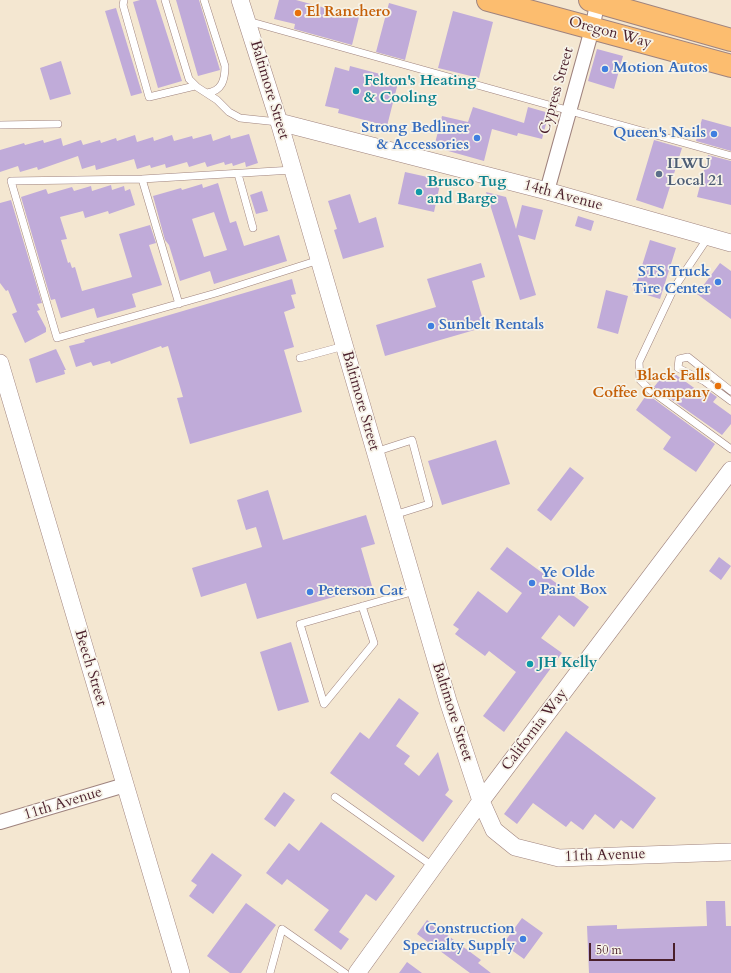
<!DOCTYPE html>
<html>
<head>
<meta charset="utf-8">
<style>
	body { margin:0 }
	#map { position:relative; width:731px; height:973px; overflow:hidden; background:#f4e7d1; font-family:Cardo,serif }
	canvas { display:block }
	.scale { position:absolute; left:589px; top:943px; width:86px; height:18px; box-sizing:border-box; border:2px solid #4a1f2b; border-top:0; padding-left:5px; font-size:12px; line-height:14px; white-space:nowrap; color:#4a1f2b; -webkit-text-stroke:3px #f7f3e8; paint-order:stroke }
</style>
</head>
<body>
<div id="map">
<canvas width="731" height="973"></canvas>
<div class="scale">50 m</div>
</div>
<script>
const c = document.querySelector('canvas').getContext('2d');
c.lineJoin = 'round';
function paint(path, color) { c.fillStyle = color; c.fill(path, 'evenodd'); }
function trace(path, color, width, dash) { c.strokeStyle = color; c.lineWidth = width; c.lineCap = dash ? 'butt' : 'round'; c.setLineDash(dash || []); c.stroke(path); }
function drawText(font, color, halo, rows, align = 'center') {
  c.font = font + ' Cardo,serif'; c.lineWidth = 3.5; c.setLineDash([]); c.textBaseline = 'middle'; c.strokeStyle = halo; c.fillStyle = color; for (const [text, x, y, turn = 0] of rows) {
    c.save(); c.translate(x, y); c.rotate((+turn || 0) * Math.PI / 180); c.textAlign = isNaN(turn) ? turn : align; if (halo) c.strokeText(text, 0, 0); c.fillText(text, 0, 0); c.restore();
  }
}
paint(new Path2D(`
	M140,0H156L182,81L158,88L133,2Z
	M176,0H199L220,70L198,76Z
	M279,0H296L359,17L352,45L294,29L295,24L274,19Z
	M389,3L417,11L405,60L376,52Z
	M116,8L142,93L131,96L105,11Z
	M453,11L493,22L479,78L438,68Z
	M597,49L623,56L614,89L588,81Z
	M61,61L71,94L50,100L40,68Z
	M350,66L399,79L387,126L338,113L339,109L325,106L335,67L349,71Z
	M473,107L524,123L528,107L549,113L542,139L518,133L517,136L492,129L484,161L434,147L442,116L468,122Z
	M702,119L731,127V151L696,141Z
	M211,134L213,141L230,135L231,139L249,134L258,163L246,167L245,162L233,166L232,163L225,165L224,162L207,167L205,162L189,167L187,162L166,168L165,164L151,168L150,165L137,169L134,159L96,170L95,165L82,169L78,156L38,170L37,167L20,172L18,166L0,172V150L24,143L25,145L43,140L44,143L61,138L63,146L81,140L83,145L100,140L101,143L116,138L117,141L135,135L137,142L153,137L154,141L172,135L174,141L192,136L193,139Z
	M654,140L682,148L663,209L636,200Z
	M708,155L731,161V205L697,197Z
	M405,172L441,180L434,212L398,204Z
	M218,183L230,223L236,221L244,246L279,235L287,261L214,284L210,271L180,281L169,245L165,240L153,196L181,188L182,190L202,184L203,188ZM214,212L227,250L204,257L192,219Z
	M111,185L112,190L124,186L125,191L130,189L135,205L109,214L108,211L85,218L83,211L60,217L67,239L61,240L68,263L70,262L72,268L75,267L82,291L132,277L119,234L150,225L156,243L149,245L162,285L132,294L136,307L97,318L94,308L61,318L55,299L51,300L21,197L46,189L48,194L72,187L74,191L91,186L92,191Z
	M262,191L268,211L256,214L250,195Z
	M486,192L506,197L516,229L522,205L543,210L535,240L518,235L536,295L520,300Z
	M350,194L359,223L376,217L384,247L343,259L334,230L337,229L328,201Z
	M11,200L42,303L37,304L40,310L37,311L46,328V332L25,343L12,314L17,312L8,290L6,291L0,283V203Z
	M578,216L594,221L591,231L575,226Z
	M650,240L676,248L660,299L634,291Z
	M481,263L485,277L472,281L485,327L385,356L376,325L436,307L427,279Z
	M720,263L731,271V319L697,294Z
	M292,279L296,294L291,295L295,308L284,312L294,347L284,350L302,412L190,444L177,398L183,397L168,346L162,348L161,346L111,364L110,361L93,366L91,362L76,367L69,346L85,342L84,340Z
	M606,290L628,296L618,334L597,328Z
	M56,349L66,370H64L65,374L36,383L29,359Z
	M668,369L704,395L707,390L717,397L713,402L731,415V424L722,435L654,387Z
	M647,394L715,444L696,472L663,449L671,437L636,410Z
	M496,440L510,484L442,505L428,461Z
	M570,467L584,478L551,521L537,510Z
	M268,490L283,540L366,515L375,544L361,548L372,586L257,619L246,583L201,597L192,568L262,547L256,527L246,530L237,500Z
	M507,547L589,607L574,627L559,615L541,638L562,653L504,732L483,716L516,672L489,651L485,656L455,634L459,629L453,625L478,591L507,613L522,593L490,569Z
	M719,557L731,566L721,580L709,571Z
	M291,642L309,702L278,711L260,652Z
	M399,698L419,713L396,746L410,756L404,764L419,776L438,752L449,790L445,795L453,801L423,842L330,773L360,732L369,739Z
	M566,731L656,798L633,829L621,820L614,829L595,814L583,830L571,821L566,827L533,803L517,824L504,814Z
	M284,792L295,800L275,827L264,819Z
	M321,822L395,876L376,901L366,894L339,932L349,939L341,950L314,930L329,910L287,879L282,885L266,873L289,843L299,851Z
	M212,853L242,875L213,914L189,896L197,885L191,881Z
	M706,901H725L726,926H731V973H589L587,926L617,925V929L707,926Z
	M246,903L276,925L241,973H230L207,956Z
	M522,918L543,933L524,959L503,944Z
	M427,920L481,960L478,963L491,973H470L417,934Z
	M407,962L422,973H399Z`), '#c0abd9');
const service = new Path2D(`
	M124,0L123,5L149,97L195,86
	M165,0L189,79L197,87L217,100L229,112L240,118L278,122
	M204,0L225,66C225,80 222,91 207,93
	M248,21L731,156
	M0,125L58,124
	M293,170L142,179L11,181L57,338L216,293L319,260
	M238,174L253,228
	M142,179L179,304
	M709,236L674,288L639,362L640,380L650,390L731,449
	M300,358L344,346
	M731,391L688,357L679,359L678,368L704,381L731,401
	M375,452L412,440L429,504L394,515
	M362,606L374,643L324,704L300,624L415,591
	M335,797L434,867
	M270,973L282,929L345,973`);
const minor = new Path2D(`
	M547,191L592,29L598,0
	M0,822L125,785`);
const tertiary = new Path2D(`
	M240,0L279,122L448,701L481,801L494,830L515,847L559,858L731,852
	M279,122L547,191L731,243
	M0,363L181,973
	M357,973L481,801L731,470`);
const primary = new Path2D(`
	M488,0L731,66
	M590,0L731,40`);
trace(service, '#9f837e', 8);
trace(minor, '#9f837e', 16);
trace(tertiary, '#9f837e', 18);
trace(primary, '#9f837e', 24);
trace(service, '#fff', 7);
trace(minor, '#fff', 14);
trace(tertiary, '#fff', 17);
trace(primary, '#fcbd6f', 22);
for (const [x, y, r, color] of [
	[298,13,4,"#e8710a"],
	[605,69,4,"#3f7fe0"],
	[356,91,4,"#0f9aa8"],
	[714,134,4,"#3f7fe0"],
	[477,138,4,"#3f7fe0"],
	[659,174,4,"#5c6f8a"],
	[419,192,4,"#0f9aa8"],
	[718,282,4,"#3f7fe0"],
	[431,326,4,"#3f7fe0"],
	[718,386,4,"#e8710a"],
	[532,583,4,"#3f7fe0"],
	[310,592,4,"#3f7fe0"],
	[530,664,4,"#0f9aa8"],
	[523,939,4,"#3f7fe0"]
]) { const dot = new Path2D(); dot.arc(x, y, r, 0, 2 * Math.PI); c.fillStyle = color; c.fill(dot); trace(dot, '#f7f3e8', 1.5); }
drawText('bold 15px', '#c56008', '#f7f3e8', [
	["El Ranchero",306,13],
	["Black Falls",710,377,"right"],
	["Coffee Company",710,394,"right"]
], 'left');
drawText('15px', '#4a1f2b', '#f7f3e8', [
	["Oregon Way",610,33,15],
	["Baltimore Street",269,90,73],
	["Cypress Street",557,91,-74],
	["14th Avenue",563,196,15],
	["Baltimore Street",360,401,74],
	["Beech Street",90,668,73],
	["Baltimore Street",452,712,72],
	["California Way",535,730,-53],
	["11th Avenue",63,804,-17],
	["11th Avenue",605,856,-2]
]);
drawText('bold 15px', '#366cbe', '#f7f3e8', [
	["Motion Autos",613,69],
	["Strong Bedliner",469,129,"right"],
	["& Accessories",469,146,"right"],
	["Queen's Nails",706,134,"right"],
	["STS Truck",710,273,"right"],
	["Tire Center",710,290,"right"],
	["Sunbelt Rentals",439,326],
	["Ye Olde",540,574],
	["Paint Box",540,591],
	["Peterson Cat",318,592],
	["Construction",515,930,"right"],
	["Specialty Supply",515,947,"right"]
], 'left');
drawText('bold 15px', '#0d838f', '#f7f3e8', [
	["Felton's Heating",364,82],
	["& Cooling",364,99],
	["Brusco Tug",427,183],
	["and Barge",427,200],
	["JH Kelly",538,664]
], 'left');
drawText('bold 15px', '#4e5e75', '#f7f3e8', [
	["ILWU",667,165],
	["Local 21",667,182]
], 'left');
</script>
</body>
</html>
